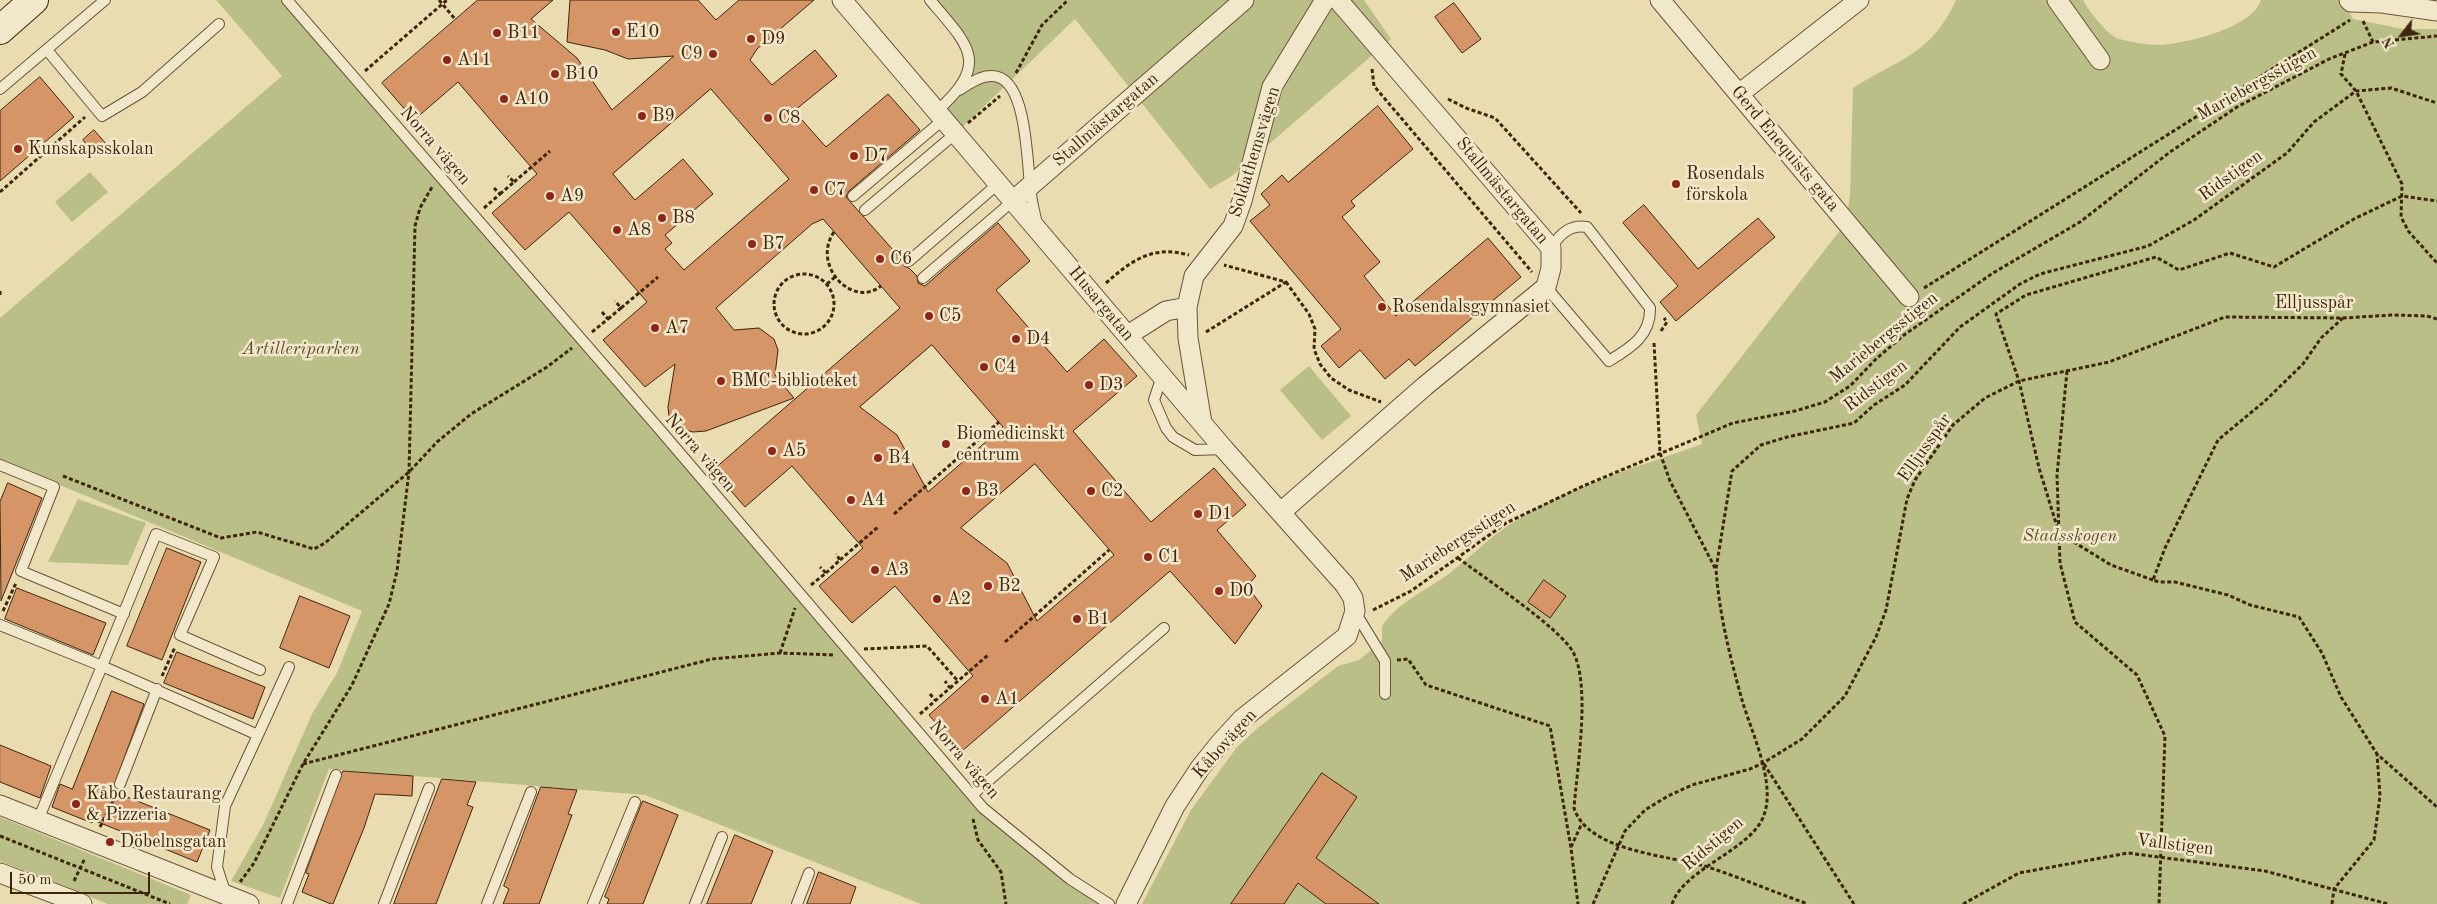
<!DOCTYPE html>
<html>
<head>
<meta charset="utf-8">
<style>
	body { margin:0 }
	#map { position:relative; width:2437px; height:904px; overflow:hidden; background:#e9dcb0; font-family:"Old Standard TT",serif }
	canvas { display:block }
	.north { position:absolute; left:2377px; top:10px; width:50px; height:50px; -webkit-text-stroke:4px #f1e8cc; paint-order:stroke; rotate:240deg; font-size:14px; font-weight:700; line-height:20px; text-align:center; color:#3f250d }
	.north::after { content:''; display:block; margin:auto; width:18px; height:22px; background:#3f250d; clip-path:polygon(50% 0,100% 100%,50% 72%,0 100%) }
	.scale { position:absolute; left:10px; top:872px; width:140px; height:22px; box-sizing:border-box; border:2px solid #3f250d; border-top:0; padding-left:6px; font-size:15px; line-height:18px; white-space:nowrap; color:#3f250d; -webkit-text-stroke:4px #f1e8cc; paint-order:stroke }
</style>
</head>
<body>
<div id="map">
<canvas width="2437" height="904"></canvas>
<div class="north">N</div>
<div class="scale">50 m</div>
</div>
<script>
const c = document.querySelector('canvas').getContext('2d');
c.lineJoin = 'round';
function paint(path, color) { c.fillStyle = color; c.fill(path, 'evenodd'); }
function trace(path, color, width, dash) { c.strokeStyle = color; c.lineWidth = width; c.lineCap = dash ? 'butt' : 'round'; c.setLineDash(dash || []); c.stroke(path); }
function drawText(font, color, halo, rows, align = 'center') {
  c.font = font + ' "Old Standard TT",serif'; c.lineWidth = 5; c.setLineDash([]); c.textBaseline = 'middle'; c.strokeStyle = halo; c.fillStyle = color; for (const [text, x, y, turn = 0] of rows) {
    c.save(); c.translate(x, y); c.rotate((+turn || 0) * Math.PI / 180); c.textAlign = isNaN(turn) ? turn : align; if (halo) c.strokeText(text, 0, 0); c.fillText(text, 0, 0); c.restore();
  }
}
paint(new Path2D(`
	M216,0H287L983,808L1109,904H921L645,795L329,769L280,898L231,881L263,825L313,712L337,673L362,611L0,460V318L282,76Z
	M930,0H1364L1391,39L1232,176L1210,189L1075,19L956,133L937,111L950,100L970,56Z
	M1956,0H2083C2088,10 2108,36 2119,39C2130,42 2148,45 2160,45C2188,43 2252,28 2261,0H2343L2353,19L2403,29H2437V904H1142L1191,810L1237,747L1259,727L1338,666L1359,660L1382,641V627C1392,606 1431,587 1450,573C1471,556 1490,537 1512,523C1570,485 1639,467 1702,444L1696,415L1845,224L1850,196L1853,88C1900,58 1930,56 1956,0Z
	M90,172L108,192L72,222L55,202Z
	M1309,366L1351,416L1322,440L1280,390Z
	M78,499L146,523L128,565L48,562Z
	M0,817L191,895L187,904H108L0,861Z`), '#babf88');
const building = new Path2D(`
	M478,0H553L531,19L577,58L612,110L674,56L628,59L605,50L567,42L570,0H698L716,20L739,0H814L757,49L750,60L772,85L815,50L837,76L794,111L826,147L888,94L920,130L849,191L846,197L902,260L904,266L909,268L917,276L918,283L925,286L998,223L1030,261L996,290L1067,372L1104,339L1137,376L1073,431L1151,522L1214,468L1246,505L1217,530L1256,576L1247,586L1262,606L1235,644L1170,571L961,752L929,715L973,676L895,586L852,623L819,586L863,548L792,466L745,507L713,470L900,308L823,219L812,224L716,308L734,330L759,328L774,339L778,350L775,375L794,398L706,431L693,432L679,428L669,416L668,407L675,364L645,387L603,340L647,302L569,212L525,250L492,213L537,174L500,131L458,82L414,120L382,83ZM711,89L789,179L684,270L665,249L672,243L665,235L713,194L683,159L635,200L613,174ZM932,345L1003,427L928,492L897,435L860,407ZM1035,464L1114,555L1037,621L1007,563L961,528Z
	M1454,3L1481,39L1462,53L1435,17Z
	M40,77L74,117L0,181V111Z
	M1378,106L1413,149L1351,201L1355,206L1342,217L1380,262L1364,276L1396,316L1488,238L1521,277L1415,366L1409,359L1385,379L1360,350L1339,368L1321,346L1341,329L1250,221L1270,205L1261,194L1282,175L1288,182Z
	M94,130L107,145L95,155L83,140Z
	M1644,205L1698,269L1758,218L1775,237L1676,321L1660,302L1678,286L1623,223Z
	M8,483L42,498L1,601L0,502Z
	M167,548L201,562L162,660L127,646Z
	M1544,580L1566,596L1550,618L1528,602Z
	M17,588L106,623L93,655L5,619Z
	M300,596L350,616L329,668L280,648Z
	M177,652L265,687L253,719L164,683Z
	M112,691L144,704L112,791L210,830L197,862L93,820L92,823L52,807L60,784L72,789Z
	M0,745L51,766L40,798L0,782Z
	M343,771L413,776L412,796L375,794L364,828L333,904H331L302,892L309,874L306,873Z
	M1322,773L1357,797L1316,858L1379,904H1326L1298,883L1284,904H1231Z
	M442,779L476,782L467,805L473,807L462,836L436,904H394Z
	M541,787L577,790L568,814L572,815L539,904H503L509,889L504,886Z
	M643,801L678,815L643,904H607L609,899L605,897Z
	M735,835L773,851L751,904H707Z
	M819,872L856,887L850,904H807Z`);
paint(building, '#d59567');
trace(building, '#3f250d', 1);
const lane = new Path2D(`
	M287,0L661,431L983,808L1070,879L1109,904
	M930,0C970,47 990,63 937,111
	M47,50L102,116L142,92L219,24
	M0,89L105,0
	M959,90C971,83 983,73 998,77C1028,86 1027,168 1031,194C1032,204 1035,214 1037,224
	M853,196L944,119
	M865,210L956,133
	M909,261L999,183
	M923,278L1014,200
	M1546,287L1609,361C1630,348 1651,336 1650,308L1587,227C1570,224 1560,234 1551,248
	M1162,376L1154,400L1166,428L1173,437L1195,450L1224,449
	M0,465L54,487L21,571L124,614
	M1355,612L1385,661V694
	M0,625L102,666L38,820
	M258,735L289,667
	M120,784L157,689
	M972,795L1164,628
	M226,895L217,867L225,806L258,735L102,666L156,534L214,557L180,635L260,670
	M287,904L336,775
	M384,904L429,788
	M487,904L531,792
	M593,904L635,802
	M695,904L722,837
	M797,904L809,873`);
const street = new Path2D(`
	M842,0L1224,449L1345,585L1353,598L1355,611L1347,636L1242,719L1220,743L1200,768L1175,806L1126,904
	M1660,0L1909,297
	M2057,0L2100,60
	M2349,0L2351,2L2382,3L2437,11
	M1739,94L1859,0
	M1014,200L1244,0
	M1128,335L1166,311L1187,307
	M1202,423L1188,338L1187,307L1194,276L1233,226L1242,201L1272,87L1325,0
	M1281,512L1425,386L1546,287L1551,268V248L1338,0
	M0,805L249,904
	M0,873L82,904`);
const secondary = new Path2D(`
	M0,30L34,0`);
trace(lane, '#6a5336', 12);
trace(street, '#6a5336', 21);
trace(secondary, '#3f250d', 30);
trace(new Path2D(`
	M439,0L455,19
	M2363,21L2373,42
	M2345,54L2341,74L2356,91L2402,184L2401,217L2409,232L2437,263
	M1372,69L1374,86L1532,272
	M365,71L447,0
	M1016,73L1042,25L1068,0
	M1448,99L1466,108L1495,118L1581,213
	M968,123L1000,96
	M514,182L550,151
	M0,192L85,117
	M500,194L514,182L508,176
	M484,208L500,194L494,188
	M834,232C811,265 852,309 881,286
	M774 304a30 30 0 1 1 60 0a30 30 0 1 1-60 0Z
	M1286,282L1309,314L1315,329L1314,349L1320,364L1331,378L1349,390L1381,402
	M1106,283C1132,260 1153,245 1189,255
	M827,284L835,277
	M1924,288L2350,20
	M0,291V297
	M621,308L658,277
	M1918,311L1924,321
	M2343,318L2321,338L2303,364L2265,401L2218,440L2165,548L2153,580L2159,582H2175L2228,595L2250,605L2299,617L2322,653L2341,697L2377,754L2437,807
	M608,319L621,308L615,301
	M1661,331L1667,322L1664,318
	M592,332L608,319L602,312
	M1206,332L1286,282L1224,265
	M1654,343L1660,453L1670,481L1715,568
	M2067,371L2057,475L2060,563L2075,622L2137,675L2165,736L2159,904
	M63,476L221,538L257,532L314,549L325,543L409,472L437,442L471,414L547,367L572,348
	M894,514L999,422
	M1458,558C1483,577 1559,627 1573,652C1591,685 1577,769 1574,808C1588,852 1669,855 1708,867C1741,878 1774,892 1808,904
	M840,560L878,527
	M826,573L840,560L836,554
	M2153,580L2111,565L2059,533L2039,468L2019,381L1996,314L2026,295L2156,257L2179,270L2230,253L2274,267L2354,219L2402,196L2437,201
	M811,585L826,573L820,567
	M1373,610L1411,591L1506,523L1581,487L1733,423L1795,411L1825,402L1850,386L1876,359L1904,335L1993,273L2080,222L2170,152L2237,107L2329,59L2373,42L2437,36
	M3,611L16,583
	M1005,642L1109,550
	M864,649L927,646L958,681
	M780,653L795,608
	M1397,660L1408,659L1426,685L1550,726L1571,848L1578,904
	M162,676L175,647
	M950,688L988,655
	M930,694L935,700
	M920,714L950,688L945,681
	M303,764L712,659L780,653L833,655
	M1764,764L1854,904
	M973,819L978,840L1001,872L1006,904
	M100,827L115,797
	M0,836L170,904
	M1571,847L1582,823
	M74,881L85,858
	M240,882L254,863L303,764L352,685L389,604L397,571L409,472L415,226L420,208L432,187
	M1593,904L1625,831L1645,810L1668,796L1692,785L1750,769L1763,763L1802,739L1845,696L1876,637L1886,610L1907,499L1915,480L1953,425L1985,398L2019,381L2109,362L2225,317L2343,318L2393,315L2427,316L2437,319
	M1672,904C1684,868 1752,850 1764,815C1776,782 1751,731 1742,700C1730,657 1719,613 1716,569L1732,471L1761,445L1787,437L1854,423L1874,405L1905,385L1960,327L2020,284L2040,274L2148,246L2194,220L2287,153L2314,122L2356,91L2391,88L2437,103
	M1963,904L2019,873L2128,853L2265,871L2388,904
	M2332,904L2334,889L2374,840L2380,796L2377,754`), '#3f250d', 3, [4, 2.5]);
trace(lane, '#f1e8cc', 10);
trace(street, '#f1e8cc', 19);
trace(secondary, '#f1e8cc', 28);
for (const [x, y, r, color] of [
	[616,32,5,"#8f2418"],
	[497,33,5,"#8f2418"],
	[751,39,5,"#8f2418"],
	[713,54,5,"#8f2418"],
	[447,60,5,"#8f2418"],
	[555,74,5,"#8f2418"],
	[504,99,5,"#8f2418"],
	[642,116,5,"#8f2418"],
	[768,118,5,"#8f2418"],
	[18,149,5,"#8f2418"],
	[854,156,5,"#8f2418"],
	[1676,184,5,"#8f2418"],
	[814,190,5,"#8f2418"],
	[550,196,5,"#8f2418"],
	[662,218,5,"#8f2418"],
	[617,230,5,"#8f2418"],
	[752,244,5,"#8f2418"],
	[880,259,5,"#8f2418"],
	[1382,307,5,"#8f2418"],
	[929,316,5,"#8f2418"],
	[655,328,5,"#8f2418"],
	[1016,339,5,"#8f2418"],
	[984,367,5,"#8f2418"],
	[721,381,5,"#8f2418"],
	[1089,385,5,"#8f2418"],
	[946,444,5,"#8f2418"],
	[772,451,5,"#8f2418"],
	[878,458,5,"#8f2418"],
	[966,491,5,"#8f2418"],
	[1091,491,5,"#8f2418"],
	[851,500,5,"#8f2418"],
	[1198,514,5,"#8f2418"],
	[1148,557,5,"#8f2418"],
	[875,570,5,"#8f2418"],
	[988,586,5,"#8f2418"],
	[1219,591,5,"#8f2418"],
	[937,599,5,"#8f2418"],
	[1077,619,5,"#8f2418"],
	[985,699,5,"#8f2418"],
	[76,804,5,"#8f2418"],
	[110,842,5,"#8f2418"]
]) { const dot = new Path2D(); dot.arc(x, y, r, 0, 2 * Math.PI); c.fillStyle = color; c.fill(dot); trace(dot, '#f1e8cc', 2); }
drawText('18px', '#3f250d', '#f1e8cc', [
	["E10",626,32],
	["B11",507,33],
	["D9",761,39],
	["C9",703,54,"right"],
	["A11",457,60],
	["B10",565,74],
	["A10",514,99],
	["B9",652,116],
	["C8",778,118],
	["Kunskapsskolan",28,149],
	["D7",864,156],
	["Rosendals",1686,174],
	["förskola",1686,195],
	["C7",824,190],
	["A9",560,196],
	["B8",672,218],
	["A8",627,230],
	["B7",762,244],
	["C6",890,259],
	["Rosendalsgymnasiet",1392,307],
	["C5",939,316],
	["A7",665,328],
	["D4",1026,339],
	["C4",994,367],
	["BMC-biblioteket",731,381],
	["D3",1099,385],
	["Biomedicinskt",956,434],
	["centrum",956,455],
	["A5",782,451],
	["B4",888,458],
	["B3",976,491],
	["C2",1101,491],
	["A4",861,500],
	["D1",1208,514],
	["C1",1158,557],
	["A3",885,570],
	["B2",998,586],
	["D0",1229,591],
	["A2",947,599],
	["B1",1087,619],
	["A1",995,699],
	["Kåbo Restaurang",86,794],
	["& Pizzeria",86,815],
	["Döbelnsgatan",120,842]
], 'left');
drawText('18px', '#3f250d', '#f1e8cc', [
	["Mariebergsstigen",2257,84,-29],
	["Stallmästargatan",1106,120,-41],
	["Norra vägen",435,146,49],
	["Gerd Enequists gata",1785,149,50],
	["Soldathemsvägen",1255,152,-73],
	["Ridstigen",2231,176,-36],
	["Stallmästargatan",1502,191,50],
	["Elljusspår",2314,303],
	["Husargatan",1101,304,50],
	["Mariebergsstigen",1884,338,-39],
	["Ridstigen",1876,386,-37],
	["Elljusspår",1925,448,-55],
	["Norra vägen",700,453,49],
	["Mariebergsstigen",1458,542,-33],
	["Kåbovägen",1225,744,-48],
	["Norra vägen",964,760,49],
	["Ridstigen",1713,844,-40],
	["Vallstigen",2175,845,7]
]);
drawText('italic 18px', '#5e4c2c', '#f1e8cc', [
	["Artilleriparken",301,349],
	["Stadsskogen",2070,536]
]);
</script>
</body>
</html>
